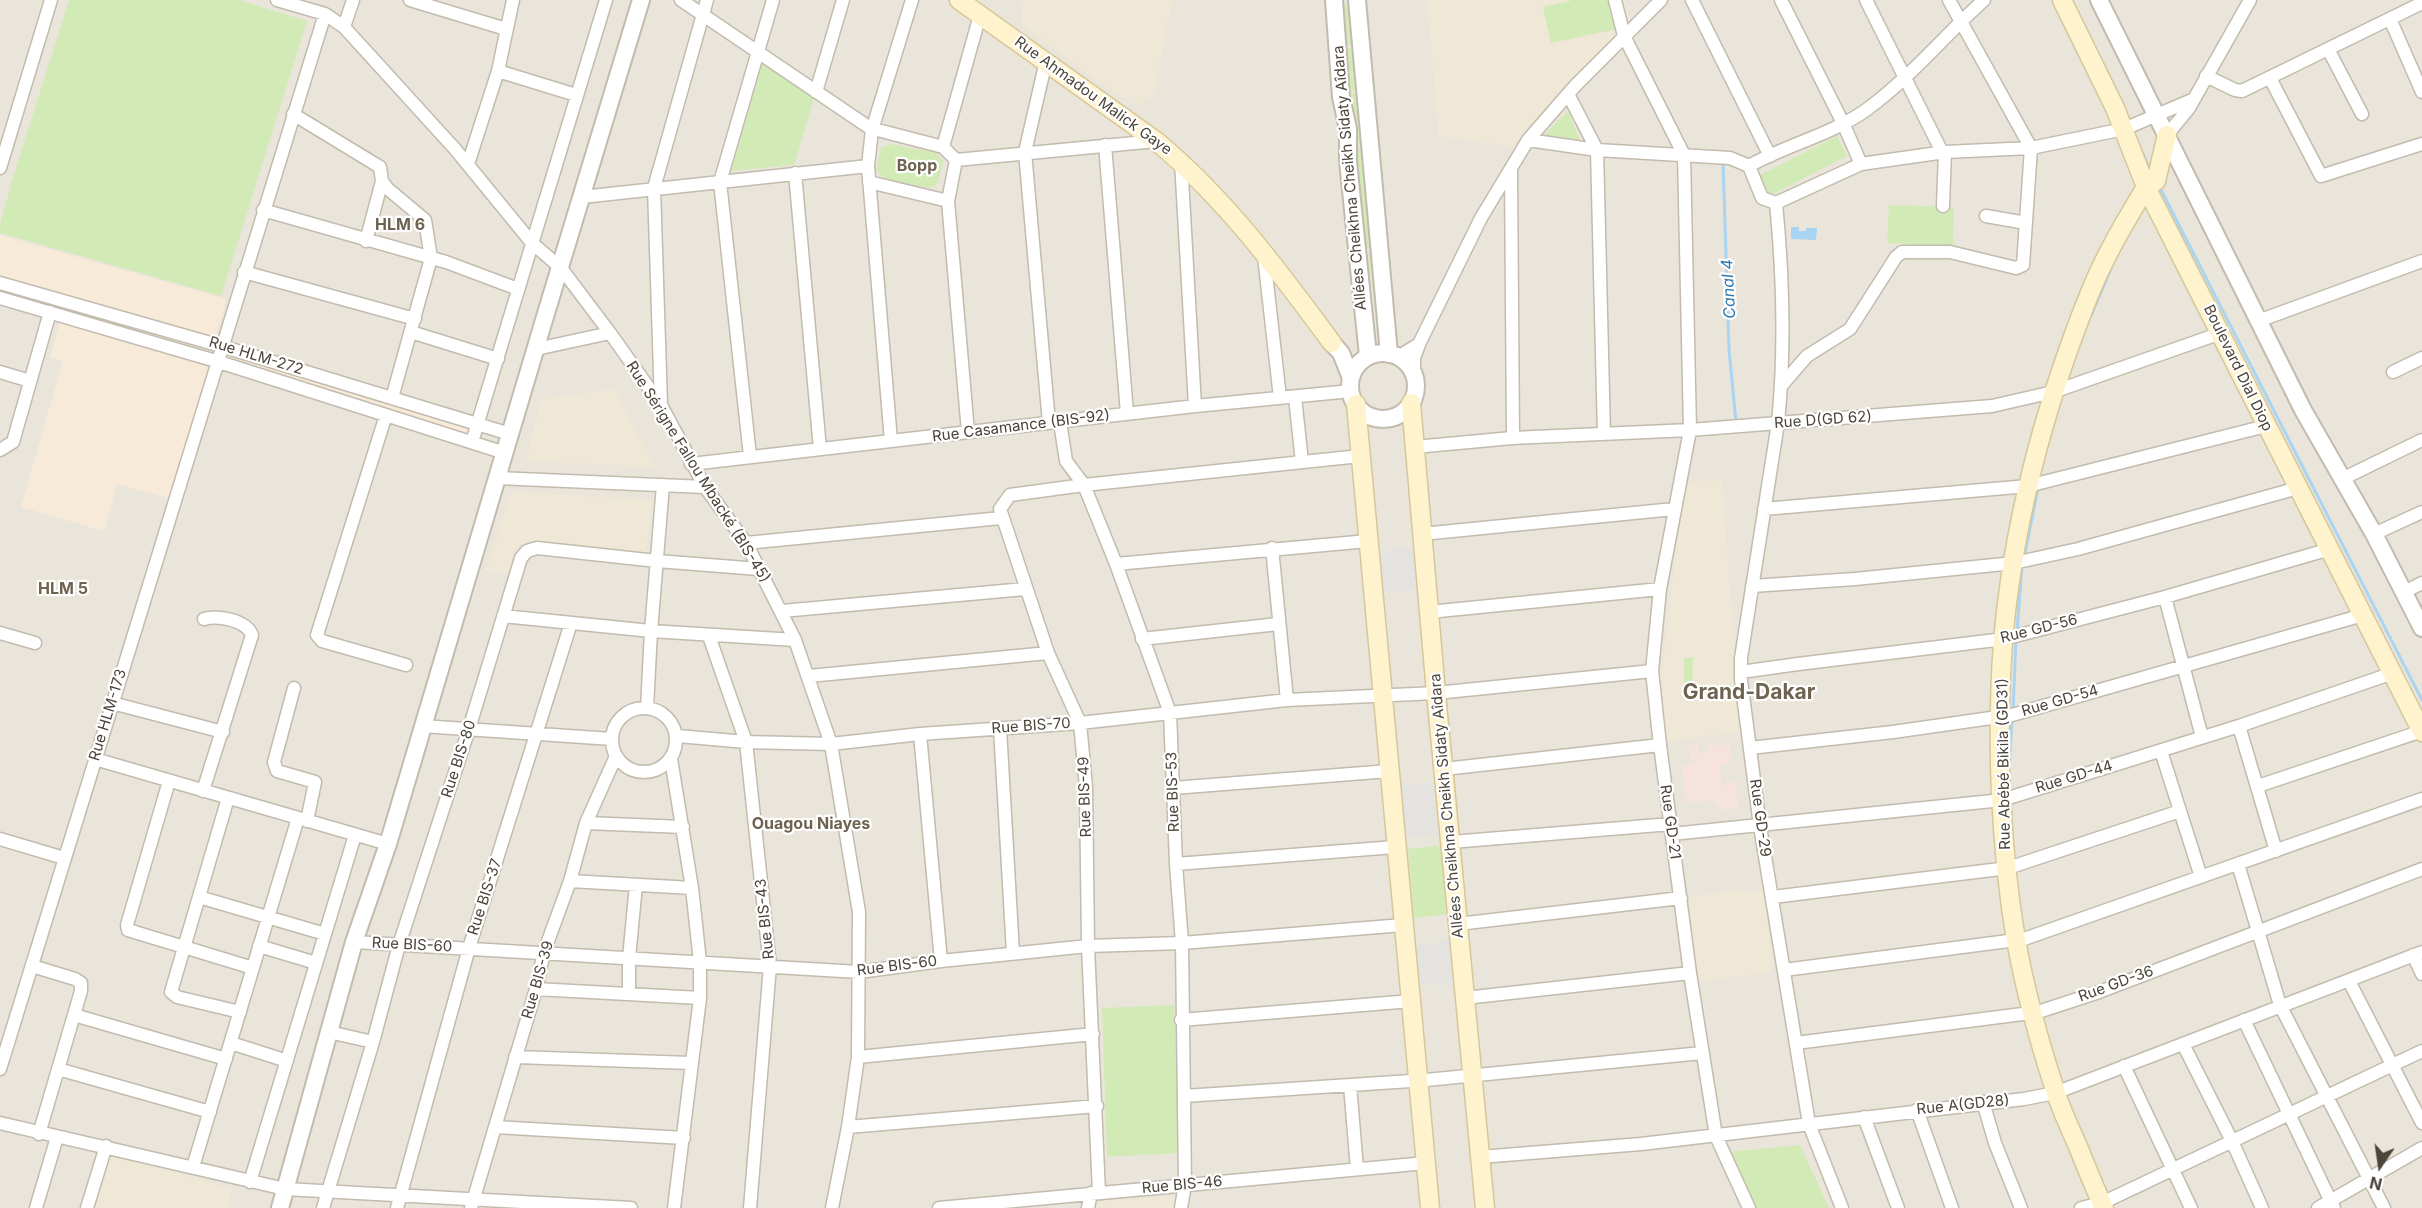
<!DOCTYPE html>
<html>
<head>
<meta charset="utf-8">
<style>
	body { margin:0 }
	#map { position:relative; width:2422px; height:1208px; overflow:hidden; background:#f6f3ec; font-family:Inter,sans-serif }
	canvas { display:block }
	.north { position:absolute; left:2350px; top:1136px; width:60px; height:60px; -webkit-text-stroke:4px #fff; paint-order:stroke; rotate:193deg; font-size:16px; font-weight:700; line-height:24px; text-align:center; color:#4b4439 }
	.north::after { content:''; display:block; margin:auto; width:21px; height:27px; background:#4b4439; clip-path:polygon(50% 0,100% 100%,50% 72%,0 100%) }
</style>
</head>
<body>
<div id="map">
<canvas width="2422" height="1208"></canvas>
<div class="north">N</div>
</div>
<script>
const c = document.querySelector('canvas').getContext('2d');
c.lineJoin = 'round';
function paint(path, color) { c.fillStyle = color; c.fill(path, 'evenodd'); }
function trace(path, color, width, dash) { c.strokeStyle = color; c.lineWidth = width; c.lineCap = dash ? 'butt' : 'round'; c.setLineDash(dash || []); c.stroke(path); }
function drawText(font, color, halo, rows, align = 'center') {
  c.font = font + ' Inter,sans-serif'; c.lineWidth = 4.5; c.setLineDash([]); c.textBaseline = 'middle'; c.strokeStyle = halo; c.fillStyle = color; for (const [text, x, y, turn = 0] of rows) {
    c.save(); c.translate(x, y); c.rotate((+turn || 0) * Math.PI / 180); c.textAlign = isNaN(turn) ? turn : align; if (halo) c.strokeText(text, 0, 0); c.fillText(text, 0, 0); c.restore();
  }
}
paint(new Path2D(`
	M0,0H2422V1208H0Z`), '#eae5da');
paint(new Path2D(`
	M0,235L226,299L214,345L475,426L471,439L211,357L170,499L117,484L104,531L21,507L63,361L50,357L60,321L0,304Z`), '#f7ead8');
paint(new Path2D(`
	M1021,0H1172L1154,94L1137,106L1088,75L1022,25Z
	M1427,0H1624L1631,23L1564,86L1512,147L1439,136Z
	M614,389L655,467L526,461L541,400Z
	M1722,480L1740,732L1665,741L1660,687L1684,482Z
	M514,492L642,499L651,503L646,555L519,544L511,572L504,575L486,570L508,499Z
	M1741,890L1742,893L1764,891L1771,949V973L1693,981L1683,898Z
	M109,1152L232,1189L227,1208H92Z
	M1178,1196L1175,1208H1094L1096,1201Z`), '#efe8d6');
paint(new Path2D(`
	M1698,744L1699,753L1708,752V745H1730L1731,759L1725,765L1720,766L1722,787H1726L1725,783L1736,781L1738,808L1719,810L1718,804H1714L1713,800L1686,803L1682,766L1696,764V760L1690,761L1689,745Z`), '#f6e3e0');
paint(new Path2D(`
	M69,0H239L307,21L221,296L0,233V225L11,184Z
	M1573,0H1611L1617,29L1551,43L1543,7Z
	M1350,5L1354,44L1346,45L1342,6Z
	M1346,48H1354L1359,89L1350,90Z
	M763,62L814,98L794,165L731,171Z
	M1359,92L1363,143L1356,144L1351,93Z
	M1568,111L1580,141L1550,140L1546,133Z
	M1837,136L1847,156L1769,196L1758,176Z
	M890,144L936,153L943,161L938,183L930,188L885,179L876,171L881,148Z
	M1364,146L1375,248L1366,249L1355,147Z
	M1889,205L1954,207L1953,246L1887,243Z
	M1375,252L1381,294H1373L1368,253Z
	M1693,657L1692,698L1684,699V659Z
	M1444,845L1450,914L1414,918L1408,849Z
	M1174,1005L1182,1153L1107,1157L1102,1008Z
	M1800,1145L1829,1208H1754L1730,1152Z`), '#d2eab5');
paint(new Path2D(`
	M1413,548L1417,589L1384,592L1380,551Z
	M1434,782L1441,833L1403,838L1397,785Z
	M1453,940L1459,981L1421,987L1415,945Z`), '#e5e3e0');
paint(new Path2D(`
	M1791,227H1799V231H1806V228H1817L1816,240L1791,239Z`), '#a9d4f2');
trace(new Path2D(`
	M2143,154L2150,170
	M1723,161L1729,350L1736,422H1734
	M2159,186L2422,700
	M2091,316L2114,261
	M2024,558L2038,488
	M2017,632L2022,564
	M2013,710L2016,639
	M2009,770L2012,719`), '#a9d4f2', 3);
const minor = new Path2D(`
	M277,0L325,14L344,27L455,149L532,243L561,268L610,333L661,405L705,487L746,543L795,640L831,744L859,912L858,1057L848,1127L832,1208
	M410,0L506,29
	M681,0L870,128L943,147L956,160L948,201L968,432
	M1615,0L1624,36L1684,155L1690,430L1660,589L1652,671L1660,745L1690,973L1716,1136L1749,1208
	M1692,0L1770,156
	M1781,0L1843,123L1861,164
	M1866,0L1942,152
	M2390,19L2422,92
	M344,27L353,0
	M2328,49L2362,114
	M1046,61L1025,152L1049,423
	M498,71L576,95
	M2206,76L2235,90L2242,91L2422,3
	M2270,78L2321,176L2422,144
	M816,92L843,0
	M1568,94L1597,150L1604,434
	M293,114L375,164L380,167L382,181L388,189L425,220L431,258L392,398
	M2167,135L2189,108L2250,0
	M1528,140L1597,150L1730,158L1749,166L1762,198L1776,203
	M1105,145L1127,413
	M943,147L980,15
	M956,160L1156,141
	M1181,161L1195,406
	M468,164L498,71L513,0
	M1749,166C1786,145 1831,135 1866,110C1909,79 1944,36 1984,0
	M0,168L51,0
	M1511,170L1513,438
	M795,173L820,449
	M869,182L948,201
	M582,197L868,166
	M1776,203C1783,274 1785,352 1778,423L1741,658V680L1760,826L1809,1124L1842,1208
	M1776,203L1861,164L1945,152L2031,148L2124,129L2192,100
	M1943,206L1945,152
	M263,210L446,262L518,289
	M1986,216L2026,223
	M366,241L382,181
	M1264,256L1280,398
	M244,272L415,319
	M0,283L221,346L510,434
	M0,298L216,361L505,453
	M2258,321L2422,261
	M411,332L498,359
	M536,349L610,333
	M1398,357L1419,344
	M0,372L30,381
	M2393,372L2422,358
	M1414,377V358L1420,342L1481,218L1528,140L1575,86L1661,0
	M1781,386L1807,356L1850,329L1896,257L1902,252H1950L2016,268L2023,265L2031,148L1949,0
	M1295,397L1302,462
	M661,404L654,188L707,0
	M386,415L317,635L322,641L406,665
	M1060,422L1066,461L1084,485L1116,564L1170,713L1176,864L1182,943L1185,1184L1181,1208
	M891,441L868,166L872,130L912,0
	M472,442L606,0
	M1415,447L1512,438L1690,430L1992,406L2053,392L2221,333
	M0,450L13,442L50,312
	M750,456L720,182L773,0
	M691,464L1195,406L1351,391
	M497,478L705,487
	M2342,479L2422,440
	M1764,509L2028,486L2266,426
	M1422,534L1674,509
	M2374,534L2422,512
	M746,543L1001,518
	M1272,548L1287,700
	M1116,564L1368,541
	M1752,586L1855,579L2014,563L2078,549L2298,488
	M2404,592L2422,583
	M2165,597L2202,737
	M782,611L1025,589
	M1429,612L1660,589
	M503,616L651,631L795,640
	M0,633L35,643
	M709,636L746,742L770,966L750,1208
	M1142,639L1278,624
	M1741,672L1798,664L2004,639L2165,597L2330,549
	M809,676L1048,653
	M294,688L274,762L277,771L315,782L307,821
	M112,703L223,732
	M612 740a32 32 0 1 1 64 0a32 32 0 1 1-64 0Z
	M647,708L651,631L663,485
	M422,726L612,739
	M2239,726L2276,851
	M1000,728L1013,953
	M920,734L941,961
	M678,736L746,742L831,744L920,734L1080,723L1287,700L1436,693L1652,671
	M1750,748L1893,732L2012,715L2363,615
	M2161,751L2201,877
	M95,759L388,844
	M671,759L692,888L700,962V998L674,1208
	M1444,769L1660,745
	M169,781L127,925L128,930L253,968
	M2258,786L2422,731
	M1173,788L1389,771
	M203,791L252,635C246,620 218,615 204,619
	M228,798L171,992L177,997L240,1012
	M586,823L683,827
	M1672,834L2002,800L2239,726L2393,673
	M0,839L64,858
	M1451,842L1671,824
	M1176,864L1395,847
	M2238,864L2280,1005L2384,1208
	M570,881L692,888
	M199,897L325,934
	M1773,897L2008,868L2180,811
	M1458,924L1681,898
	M354,942L859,972L941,961L1088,946L1182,943L1403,925
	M259,946L316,963
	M2413,955L2422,974
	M32,966L75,979L81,983V991L39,1134
	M1784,970L2024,939L2422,799
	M2349,981L2422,1123
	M536,989L700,998
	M629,993V958L636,885
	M1465,998L1690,973
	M74,1015L226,1059
	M1181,1020L1411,1001
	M2244,1020L2334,1208
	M329,1032L373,1042
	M231,1043L287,1061
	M1796,1043L2038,1012L2099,992L2422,869
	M2183,1044L2232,1141L2262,1208
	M515,1057L691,1063
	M858,1057L1093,1034
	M2124,1066L2191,1208
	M0,1069L325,14
	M58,1069L210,1112
	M1350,1085L1357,1169
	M1184,1096L1426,1080L1702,1053
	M1983,1102L1995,1143L2021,1208
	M1917,1110L1952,1208
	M1864,1117L1898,1208
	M0,1123L285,1189L631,1208
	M495,1127L684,1138
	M848,1127L1097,1106
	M1480,1157L1641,1144L2024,1099L2055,1093L2422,952
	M193,1167L298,818
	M250,1182L355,835
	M1099,1193L1088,946L1086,787L1080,723L1048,653L1000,509L1010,495L1084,485L1360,456
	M36,1208L57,1137
	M87,1208L106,1146
	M323,1208L373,1042L399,945L469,729L521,558L527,551L537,548L657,561L759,569
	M397,1208L469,948L571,623
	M471,1208L536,989L544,952L570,881L586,823L616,756
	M939,1208L1426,1163
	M1088,1208L1091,1193
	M2081,1208L2102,1203L2422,1051
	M2318,1208L2422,1148`);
const tertiary = new Path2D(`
	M1334,0L1341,97L1348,129V161L1368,356
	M1357,0L1389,354
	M2099,0L2303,410L2374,534L2422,628
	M1332,343L1341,353L1351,378
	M1350 386a33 33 0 1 1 66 0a33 33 0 1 1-66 0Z
	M280,1208L354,942L388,844L547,310L641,0`);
const secondary = new Path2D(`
	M959,0L1156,141C1225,198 1279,271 1332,343
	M2062,0L2115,108L2146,187L2422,732
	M2146,187L2156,181L2167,135
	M1411,403L1436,693L1485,1208
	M1356,404L1430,1208
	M2104,1208C2095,1189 2087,1169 2079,1149C2071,1130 2061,1110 2055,1090C2039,1041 2025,990 2016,940C2000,846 1996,737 2003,642C2013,523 2045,405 2089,295C2104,257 2125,222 2146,187`);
trace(minor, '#c2bbae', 15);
trace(tertiary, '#c2bbae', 20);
trace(secondary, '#d6c79b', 21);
trace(minor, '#fff', 12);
trace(tertiary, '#fff', 16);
trace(secondary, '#fff3cd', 18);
drawText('15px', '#4b4439', '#fff', [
	["Rue Ahmadou Malick Gaye",1093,96,36],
	["Allées Cheikhna Cheikh Sidaty Aîdara",1350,178,-95],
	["Rue HLM-272",256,356,17],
	["Boulevard Dial Diop",2238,368,64],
	["Rue D(GD 62)",1823,420,-4],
	["Rue Casamance (BIS-92)",1021,426,-7],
	["Rue Sérigne Fallou Mbacké (BIS-45)",698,472,58],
	["Rue GD-56",2039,629,-14],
	["Rue GD-54",2060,701,-16],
	["Rue HLM-173",108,715,-73],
	["Rue BIS-70",1031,726,-4],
	["Rue BIS-80",459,759,-72],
	["Rue Abébé Bikila (GD31)",2004,764,-91],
	["Rue GD-44",2074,777,-17],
	["Rue BIS-53",1173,792,-92],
	["Rue BIS-49",1085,797,-92],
	["Allées Cheikhna Cheikh Sidaty Aîdara",1447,806,-95],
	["Rue GD-29",1760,818,82],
	["Rue GD-21",1670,822,82],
	["Rue BIS-37",485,897,-72],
	["Rue BIS-43",765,919,-96],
	["Rue BIS-60",412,945,3],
	["Rue BIS-60",897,966,-7],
	["Rue BIS-39",538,980,-74],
	["Rue GD-36",2116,984,-20],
	["Rue A(GD28)",1963,1105,-6],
	["Rue BIS-46",1182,1185,-5]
]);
drawText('bold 16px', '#6e6250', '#fff', [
	["Bopp",917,166],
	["HLM 6",400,225],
	["HLM 5",63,589],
	["Ouagou Niayes",811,824]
]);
drawText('italic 16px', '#2e7ab2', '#fff', [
	["Canal 4",1729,289,-93]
]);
drawText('bold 21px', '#6e6250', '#fff', [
	["Grand-Dakar",1749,693]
]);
</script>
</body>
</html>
